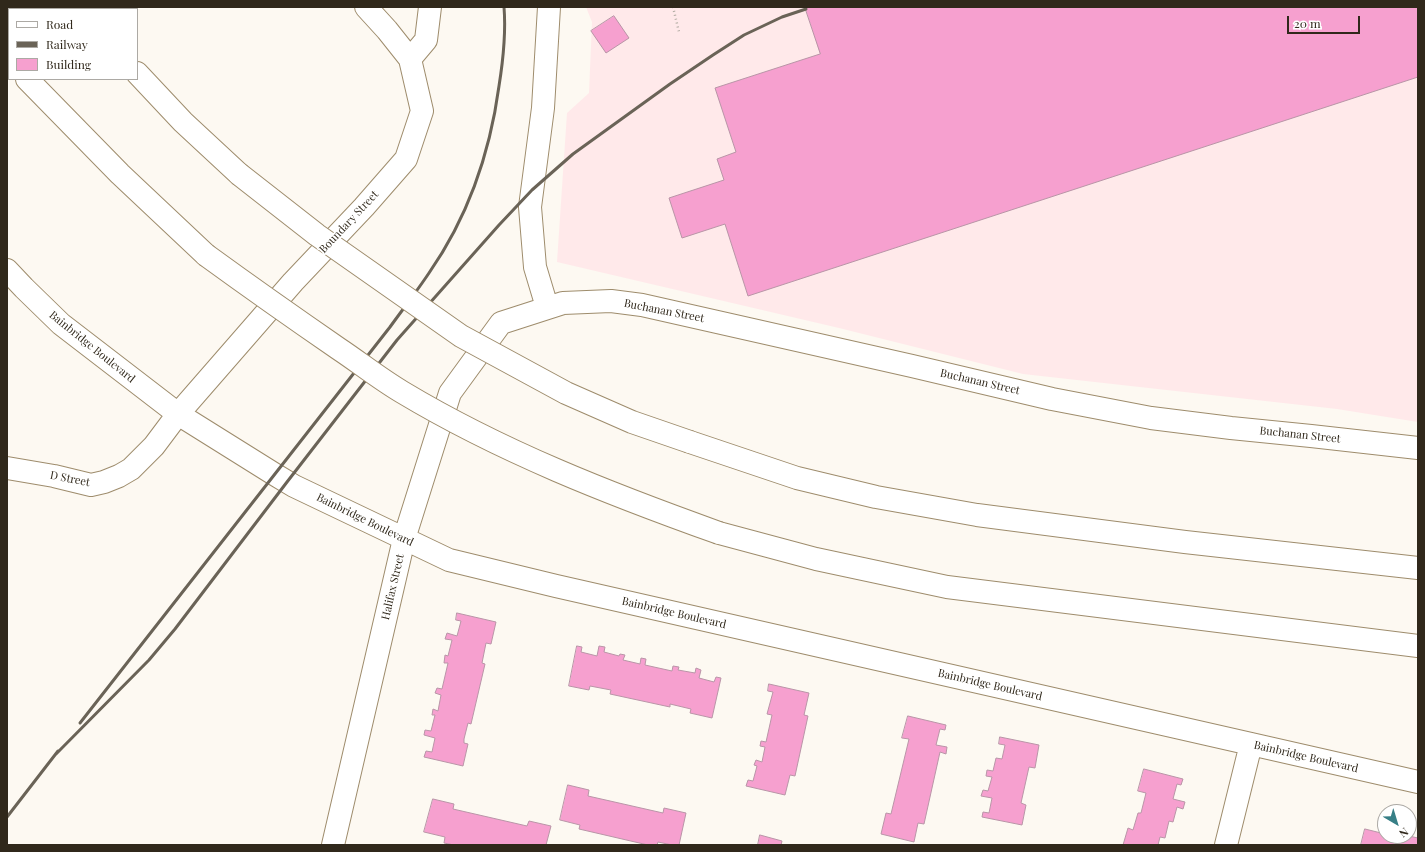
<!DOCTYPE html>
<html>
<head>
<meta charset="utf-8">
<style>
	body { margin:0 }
	#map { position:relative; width:1425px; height:852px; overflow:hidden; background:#fdf9f2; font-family:"Playfair Display",serif }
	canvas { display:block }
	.frame { position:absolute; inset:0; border:8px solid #30281b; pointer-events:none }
	.legend { position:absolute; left:8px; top:8px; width:130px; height:72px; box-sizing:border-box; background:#fff; border:1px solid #aca9a4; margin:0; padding:5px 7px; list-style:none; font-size:12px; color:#30281b }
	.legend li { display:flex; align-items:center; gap:8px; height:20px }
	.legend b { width:20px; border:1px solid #aca9a4 }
	.north { position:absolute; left:1377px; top:804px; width:40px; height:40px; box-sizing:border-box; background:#fff; border:1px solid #aca9a4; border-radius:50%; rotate:142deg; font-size:11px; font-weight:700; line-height:16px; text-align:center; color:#30281b }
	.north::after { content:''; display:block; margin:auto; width:14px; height:18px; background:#377f86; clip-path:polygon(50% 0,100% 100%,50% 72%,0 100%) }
	.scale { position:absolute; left:1287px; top:16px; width:73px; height:18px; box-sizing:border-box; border:2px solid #30281b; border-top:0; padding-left:5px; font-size:12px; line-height:14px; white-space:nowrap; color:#30281b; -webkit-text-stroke:3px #fff; paint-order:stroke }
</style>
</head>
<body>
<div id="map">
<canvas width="1425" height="852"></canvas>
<div class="frame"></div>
<ul class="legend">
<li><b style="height:5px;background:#fff"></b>Road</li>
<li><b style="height:5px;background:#6a6357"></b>Railway</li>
<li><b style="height:11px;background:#f6a0cf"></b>Building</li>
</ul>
<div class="north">N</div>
<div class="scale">20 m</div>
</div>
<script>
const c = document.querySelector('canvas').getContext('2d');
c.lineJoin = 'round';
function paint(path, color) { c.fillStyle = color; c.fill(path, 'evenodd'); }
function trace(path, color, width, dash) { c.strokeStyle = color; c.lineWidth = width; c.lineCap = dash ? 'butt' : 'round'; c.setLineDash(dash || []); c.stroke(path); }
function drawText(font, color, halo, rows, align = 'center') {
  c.font = font + ' "Playfair Display",serif'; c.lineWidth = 3.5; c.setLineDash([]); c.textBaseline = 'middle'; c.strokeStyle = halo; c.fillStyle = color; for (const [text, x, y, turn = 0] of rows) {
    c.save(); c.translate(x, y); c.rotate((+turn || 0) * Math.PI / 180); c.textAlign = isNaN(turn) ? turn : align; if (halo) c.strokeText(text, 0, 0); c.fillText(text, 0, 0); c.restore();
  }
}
paint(new Path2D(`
	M586,7H1418V422L1337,409L1023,374L839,328L557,262L567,113L589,93L592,22Z`), '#ffe9ea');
const building = new Path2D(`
	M805,7H1418V77L748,296L725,224L682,238L669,198L724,180L717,159L736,152L715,88L820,54Z
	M614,16L629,38L606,53L591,31Z
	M457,613L496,622L491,644L486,643L482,663L485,664L471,724L468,723L464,739V743L468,744L463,766L424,757L426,751L432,752L435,738L424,735L425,730L431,731L435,715H432L433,709L438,711L441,695L435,693L437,688L442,689L448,663H444L445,655L448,656L452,640L445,639L447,633L457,636L461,621L456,620Z
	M577,646L582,647L581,652L597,656L599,646L605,647L604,652L619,656L620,654L625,655L623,660L640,664L641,658L646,659L645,665L672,671L673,666L679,667L678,670L695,673L696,668L701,670L699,678L714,682L716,677L721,678L712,718L690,713L691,709L670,704V707L610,694L611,690L590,686L589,690L569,686Z
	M769,684L809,693L804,715L808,716L795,776L790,775L785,795L746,786L748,780L753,781L757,766L754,765L756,760L762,762L765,747L760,746L761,741L766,742L772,715L767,714L773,692L768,691Z
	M908,716L946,725L945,730L940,729L936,745L947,747L946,754L940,752L924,824L918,823L914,842L881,834L886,813L891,814L909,739L902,738Z
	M1000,737L1039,745L1035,768L1029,767L1021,803L1026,805L1022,825L982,817L983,812L989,813L992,798L981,796L983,790L988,791L992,777L986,776L987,770L993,771L996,758L1002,759L1005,745L999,744Z
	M1144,769L1183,779L1181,785L1177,784L1173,799L1185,802L1183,809L1177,807L1173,822L1169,821L1165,838L1160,837L1158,845H1123L1128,828L1133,830L1138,813H1141L1146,793L1138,791Z
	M568,785L589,790L588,796L663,813L664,808L686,813L679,845H672L658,842L657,845H648L579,829L580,825L560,820Z
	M433,799L454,804L453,809L527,826L529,821L551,826L546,845H454L444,843L445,837L424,832Z
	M1365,829L1385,834V836H1409L1418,838V845H1361Z
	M760,835L782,841L781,845H758Z`);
paint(building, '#f6a0cf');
trace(building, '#b995a7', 1);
const minor = new Path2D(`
	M410,59L426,40L430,7
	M7,270L24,288L61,324L178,414L274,474L294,486L449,560L556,586L1418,782
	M547,307L535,267L530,207L543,108L549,7
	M7,468L54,476L91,485L104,482L119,476L131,469L154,446L178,414L293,282L364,207L406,159L422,111L410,59L387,30L366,7
	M333,845L404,539L450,393L501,323L563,303L611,301L642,305L912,366L1052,399L1151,418L1231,428L1311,436L1418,448
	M1226,845L1251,744`);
const highway = new Path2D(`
	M81,7L83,9
	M7,53L9,56
	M137,73L183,122L239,174
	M27,79L120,174L206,255
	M690,442L797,478L876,497L977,515L1185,542L1418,568
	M719,533L816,559L947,587L1418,646`);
trace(minor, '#9e8c6c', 24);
trace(highway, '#9e8c6c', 24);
trace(new Path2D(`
	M673,7L679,32`), '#b1aba2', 2.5, [1, 3]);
trace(minor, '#fff', 22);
trace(highway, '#fff', 22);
trace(new Path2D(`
	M80,723L390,327C403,309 417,291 429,273C468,217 490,153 499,86C503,61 506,32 504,7
	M56,754L149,660L175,629L287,482L397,340L499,225L532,190L573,154L670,84L713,55L744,35L782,17L806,9
	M7,817L58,751`), '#6a6357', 3);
const highwayBridge = new Path2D(`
	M239,174L317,235L461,336L566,393L632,422L690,442
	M206,255C250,287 294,318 339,349C360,363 380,379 402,392C502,452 610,494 719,533`);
trace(highwayBridge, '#9e8c6c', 24, []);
trace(highwayBridge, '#fff', 22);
drawText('11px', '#30281b', '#fff', [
	["Boundary Street",349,222,-47],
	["Buchanan Street",664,311,11],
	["Bainbridge Boulevard",92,347,39],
	["Buchanan Street",980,382,13],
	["Buchanan Street",1300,435,6],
	["D Street",70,479,11],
	["Bainbridge Boulevard",365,520,26],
	["Halifax Street",393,587,-77],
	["Bainbridge Boulevard",674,613,13],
	["Bainbridge Boulevard",990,685,13],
	["Bainbridge Boulevard",1306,757,13]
]);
</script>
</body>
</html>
